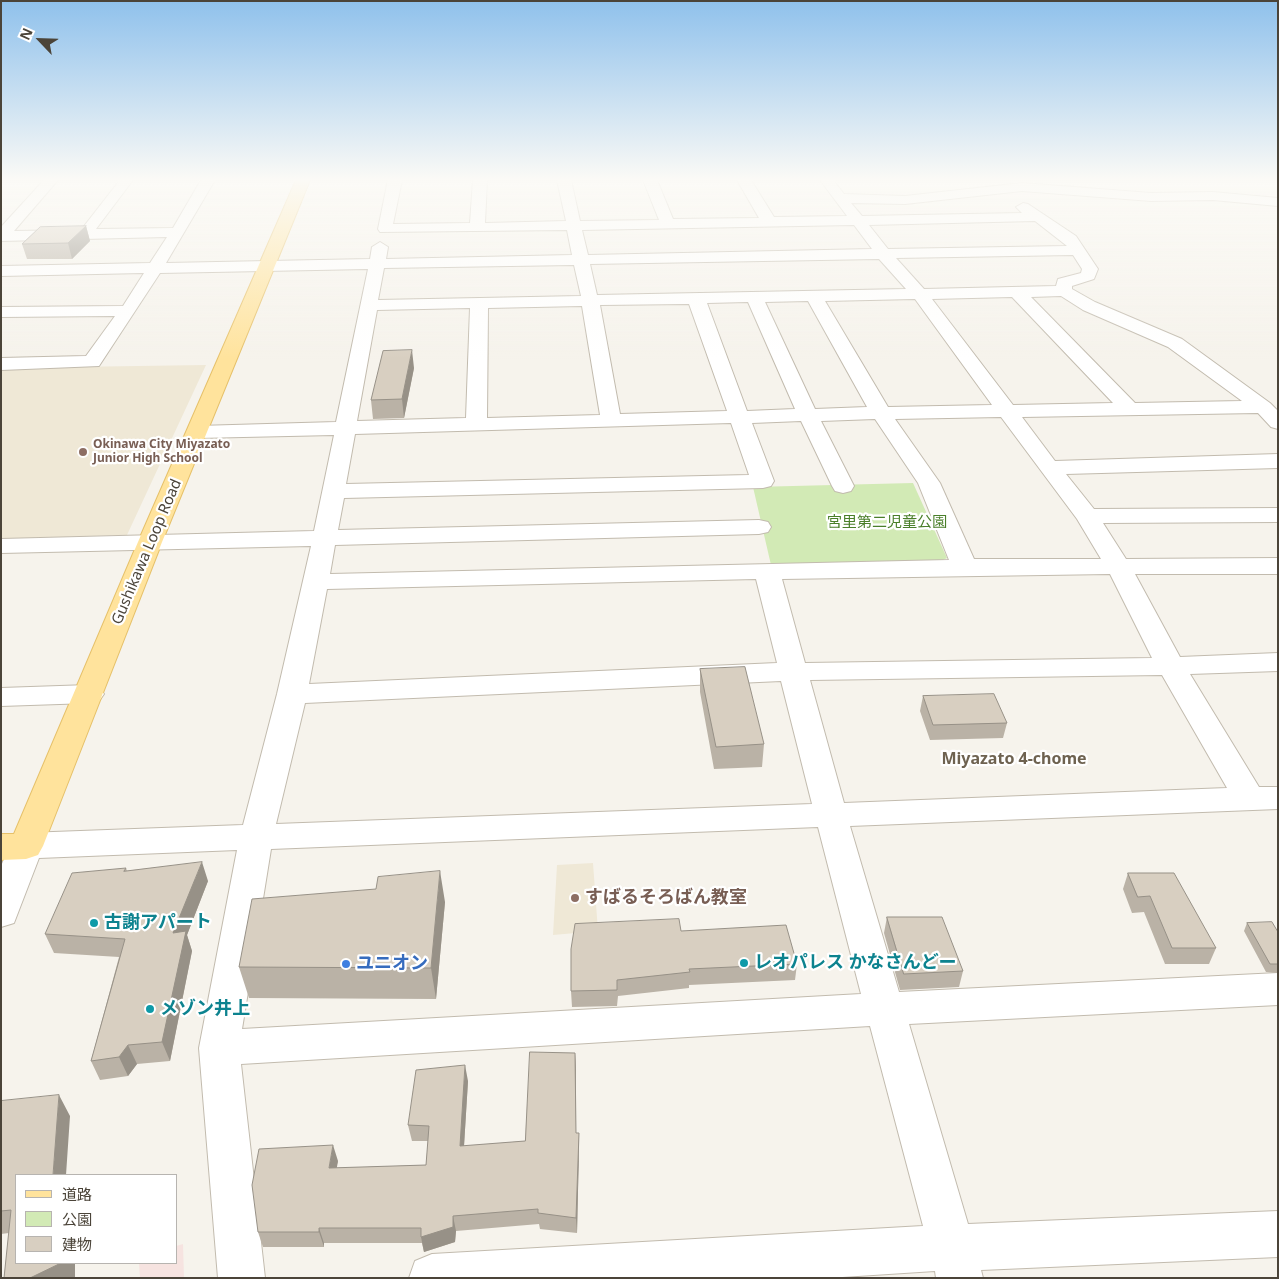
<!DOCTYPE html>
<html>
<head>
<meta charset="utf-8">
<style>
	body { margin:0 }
	#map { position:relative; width:1279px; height:1279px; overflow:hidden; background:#f6f3ec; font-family:"Noto Sans","Noto Sans JP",sans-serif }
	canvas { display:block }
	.frame { position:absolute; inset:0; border:2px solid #4b4439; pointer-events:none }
	.legend { position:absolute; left:15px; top:1174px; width:162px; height:90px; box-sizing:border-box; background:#fff; border:1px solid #b7b4b0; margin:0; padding:6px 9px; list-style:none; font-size:15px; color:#4b4439 }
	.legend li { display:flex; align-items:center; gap:10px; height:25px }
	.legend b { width:25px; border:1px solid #b7b4b0 }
	.north { position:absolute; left:15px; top:15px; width:50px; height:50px; -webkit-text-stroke:4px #fff; paint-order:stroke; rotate:294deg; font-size:14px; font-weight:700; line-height:20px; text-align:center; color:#4b4439 }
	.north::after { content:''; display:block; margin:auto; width:18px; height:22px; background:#4b4439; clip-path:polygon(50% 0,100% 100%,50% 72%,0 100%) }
</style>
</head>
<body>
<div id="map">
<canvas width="1279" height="1279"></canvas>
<div class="frame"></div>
<ul class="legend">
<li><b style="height:6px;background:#ffe39c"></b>道路</li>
<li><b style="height:14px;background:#d2eab5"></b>公園</li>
<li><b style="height:14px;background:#d8cfc1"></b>建物</li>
</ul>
<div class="north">N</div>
</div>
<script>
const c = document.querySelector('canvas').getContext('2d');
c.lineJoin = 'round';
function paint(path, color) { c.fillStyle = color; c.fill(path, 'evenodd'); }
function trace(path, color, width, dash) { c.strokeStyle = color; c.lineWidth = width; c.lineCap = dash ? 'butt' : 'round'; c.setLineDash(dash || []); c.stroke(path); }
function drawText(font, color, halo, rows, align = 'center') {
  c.font = font + ' "Noto Sans","Noto Sans JP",sans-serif'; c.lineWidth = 4.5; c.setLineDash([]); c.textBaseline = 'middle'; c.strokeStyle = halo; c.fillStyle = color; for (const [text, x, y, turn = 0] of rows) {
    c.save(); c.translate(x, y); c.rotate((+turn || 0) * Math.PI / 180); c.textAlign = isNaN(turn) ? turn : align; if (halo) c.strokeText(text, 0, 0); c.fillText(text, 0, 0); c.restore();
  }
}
paint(new Path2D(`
	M206,365L127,535L1,539V368Z
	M593,863L598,931L553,935L557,865Z`), '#efe8d6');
paint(new Path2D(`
	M183,1244L184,1278H140L139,1263H176V1246Z`), '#f6e3e0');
paint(new Path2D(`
	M913,483L947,558L939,562L771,565L753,487Z`), '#d2eab5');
const minor = new Path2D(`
	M44,180H58L14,231L81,230L120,180H133L96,229L173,228L201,180H215L166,263L370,259L372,247L380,242L388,247L386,259L572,255L567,230L380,232L378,229L388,180H402L393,224L470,223L473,180H487L485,223L566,221L557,180H571L580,221L659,220L643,180H657L673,219L759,218L737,180H751L774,217L847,216L820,180H833L844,194L905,196L1022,183L1151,193L1213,192L1278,198V206L1213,200L1151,201L1022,191L905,204L851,203L862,216L1022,213L1016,207L1023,203L1028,204L1076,236L1098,269L1094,279L1072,286V289L1095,302L1182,339L1270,403L1278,411V429L1271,427L1258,413L1022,417L1055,461L1278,454V468L1066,474L1094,509L1278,508V522L1103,523L1126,559L1278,558V574H1135L1180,657L1278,653V671L1190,674L1259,787H1278V809L850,826L899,992L1278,973V1005L909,1024L968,1224L1278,1211V1257L981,1270L983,1278H936L935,1271L827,1278H409L415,1261L432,1254L923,1226L870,1026L241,1064L265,1278H218L199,1048L237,850L39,858L14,923L1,927V866L14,837L26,833L243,825L277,694L311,546L1,553V539L314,531L334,435L198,438L191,436L187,432L191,428L198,426L336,422L368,269L160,273L99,366L1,370V358L86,356L115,316L1,317V307L123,306L144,273L1,276V266L150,263L167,237L1,241V227ZM1035,221L1067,246L888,249L869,225ZM854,225L872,249L588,255L582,230ZM1073,255L1082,269L1081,273L1058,279L1056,286L924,289L896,258ZM879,259L906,289L597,295L590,264ZM574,265L581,296L378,300L384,268ZM1061,296L1083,310L1168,347L1242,401L1135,403L1031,297ZM1012,297L1113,403L1013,405L932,299ZM915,299L992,405L888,407L825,301ZM808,301L867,407L815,409L765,302ZM748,302L795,409L747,411L707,303ZM689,304L727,411L620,414L600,305ZM582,306L600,415L487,418L488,308ZM470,308L466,418L357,421L377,310ZM1001,417L1077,519L1101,559H974L940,483L895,419ZM875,419L918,483L949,560L330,574L335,545L759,534L768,532L771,527L768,522L759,520L338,530L344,498L763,488L771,486L774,481L752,423L801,421L832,486L835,491L843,493L851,491L854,486L821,421ZM731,423L749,475L346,484L355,434ZM1110,574L1152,658L805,663L782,579ZM756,579L777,663L309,684L327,589ZM1162,675L1227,788L844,803L810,680ZM781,681L812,804L276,824L305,703ZM818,827L861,994L242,1029L271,849Z
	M89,685L99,687L104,694L99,701L89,703L1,706V688Z`);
const major = new Path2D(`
	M296,180H310L162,542L43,846L38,855L26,859L1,860V834H14L138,542Z`);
trace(minor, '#c2bbae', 2);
trace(major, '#e6c16a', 2);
paint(minor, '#fff');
paint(major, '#ffe39c');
paint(new Path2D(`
	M86,226L90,241L72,259H27L22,244Z
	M414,368L404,418L373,419L371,400Z
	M700,669L764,744L762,767L714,769L700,692Z
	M923,696L1007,723L1003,738L930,740L920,711Z
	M126,868L127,871L208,881L187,935L192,951L170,1061L137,1064L128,1076L100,1080L91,1061L119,957L54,953L45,934Z
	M1128,873L1216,948L1209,964H1165L1144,912L1132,913L1123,889Z
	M376,889L445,902L436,999L249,998L239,967Z
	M887,917L963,971L959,987L900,990L884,933Z
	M1247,923L1278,932V973L1266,972L1244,931Z
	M681,931L797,964L795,980L689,985V988L618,996L617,1006L572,1007L571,991Z
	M575,1053L576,1069V1133H579V1148L577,1233L540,1229L539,1224L456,1231L455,1242L424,1252L422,1243H324V1247H263L258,1232L338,1161L336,1168L426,1165L428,1141H412L408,1125L468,1081L464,1146L525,1141Z
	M1,1101L70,1116L16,1263H75V1278H4L9,1233L1,1234Z`), '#bab2a6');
paint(new Path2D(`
	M86,226L90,241L72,259L68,243Z
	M412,350L414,368L404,418L402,399Z
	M202,862L208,881L187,935L192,951L170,1061L162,1042L173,933Z
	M440,871L445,902L436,999L431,968Z
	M128,1045L137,1064L128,1076L119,1057Z
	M575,1053L576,1069V1149V1133Z
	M465,1065L468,1081L463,1162L460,1146Z
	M59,1095L70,1116L66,1175H53Z
	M579,1133V1148L577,1233L576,1218Z
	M333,1145L338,1161L334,1184L329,1168Z
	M453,1216L456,1231L455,1242L424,1252L421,1237Z
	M319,1228L324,1243V1247L319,1232Z
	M61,1263H75V1278H30Z`), '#979187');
const building = new Path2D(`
	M86,226L68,243L22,244L40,227Z
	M412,350L402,399L371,400L383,351Z
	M745,667L764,744L716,747L700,669Z
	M994,694L1007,723L933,725L923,696Z
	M202,862L173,933L186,931L162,1042L128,1045L119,1057L91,1061L125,939L45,934L72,873L126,868L124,871Z
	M440,871L431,968L239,967L252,899L376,889L378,877Z
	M1128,873H1174L1216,948H1172L1150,896L1138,897Z
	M887,917H942L963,971L904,974Z
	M679,919L681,931L786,925L797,964L689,969L690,972L617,980V990L571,991V949L575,924Z
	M1272,922L1278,932V964H1270L1247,923Z
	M530,1052L575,1053L576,1133H579L576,1218L538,1213V1209L453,1216V1227L421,1237V1228H319V1232H258L252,1185L259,1149L333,1145L329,1168L426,1165L429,1126L408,1125L416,1070L465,1065L460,1146L525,1141Z
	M59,1095L53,1175H16V1263H61L30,1278H4L11,1210L1,1211V1101Z`);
paint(building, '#d8cfc1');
trace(building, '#979187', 1);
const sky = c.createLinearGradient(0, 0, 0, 359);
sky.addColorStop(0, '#8fc1ec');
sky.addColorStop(0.5, '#fbfaf6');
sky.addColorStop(1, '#fbfaf600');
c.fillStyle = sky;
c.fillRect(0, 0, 1279, 359);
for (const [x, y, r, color] of [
	[83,452,5,"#8d6e63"],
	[575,898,5,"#8d6e63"],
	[94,923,5,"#0f9aa8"],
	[744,963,5,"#0f9aa8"],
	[346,964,5,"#3f7fe0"],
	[150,1009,5,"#0f9aa8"]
]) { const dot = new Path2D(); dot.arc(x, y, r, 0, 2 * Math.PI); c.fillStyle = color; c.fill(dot); trace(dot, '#fff', 2); }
drawText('bold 12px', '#785e54', '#fff', [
	["Okinawa City Miyazato",93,445],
	["Junior High School",93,459]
], 'left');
drawText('15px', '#4a7f2a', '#fff', [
	["宮里第二児童公園",887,523]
]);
drawText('15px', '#4b4439', '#fff', [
	["Gushikawa Loop Road",147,552,-67]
]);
drawText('bold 16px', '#6e6250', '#fff', [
	["Miyazato 4-chome",1014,759]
]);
drawText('bold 18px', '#785e54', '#fff', [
	["すばるそろばん教室",585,898]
], 'left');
drawText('bold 18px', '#0d838f', '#fff', [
	["古謝アパート",104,923],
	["レオパレス かなさんどー",754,963],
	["メゾン井上",160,1009]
], 'left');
drawText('bold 18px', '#366cbe', '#fff', [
	["ユニオン",356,964]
], 'left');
</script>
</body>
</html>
